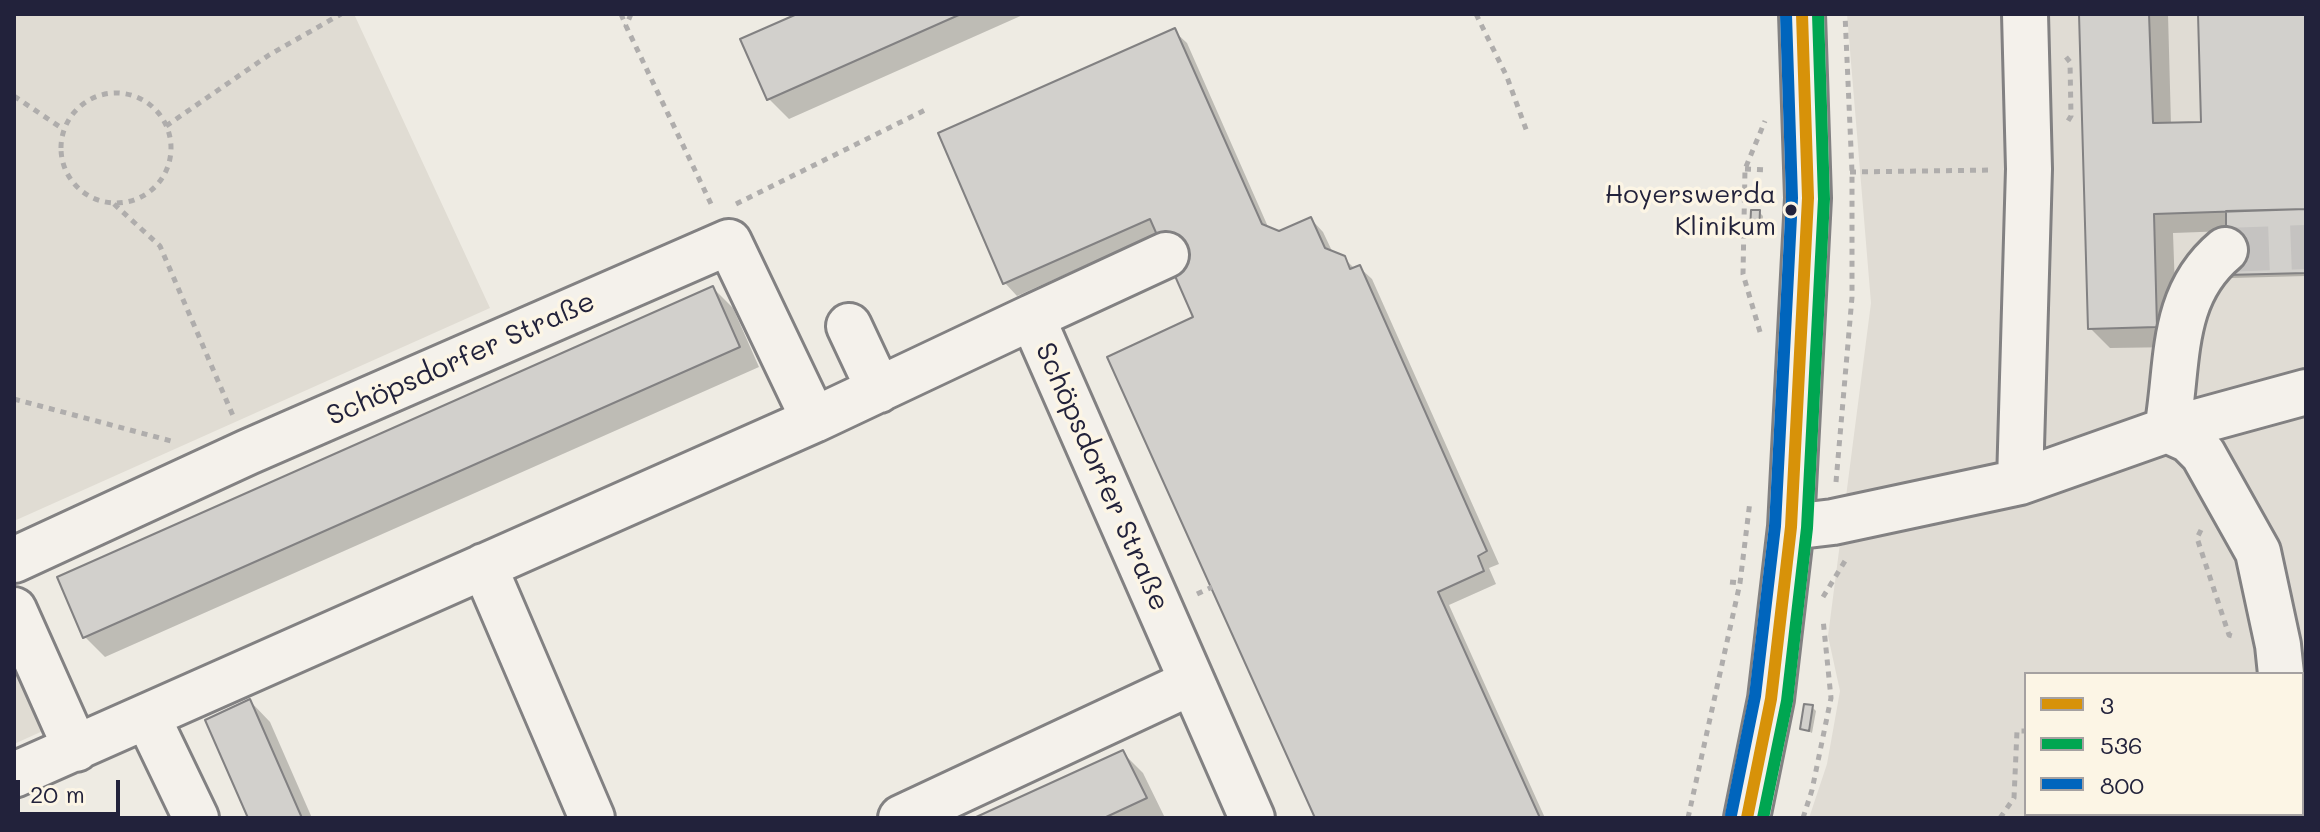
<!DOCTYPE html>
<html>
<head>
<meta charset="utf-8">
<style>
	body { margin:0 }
	#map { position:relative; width:2320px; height:832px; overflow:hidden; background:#eeebe3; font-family:Mali,sans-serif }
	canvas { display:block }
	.frame { position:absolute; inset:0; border:16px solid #22223b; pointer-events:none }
	.legend { position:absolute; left:2024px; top:672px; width:280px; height:144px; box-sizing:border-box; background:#fcf5e5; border:2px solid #a5a1a1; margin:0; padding:10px 14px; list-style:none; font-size:24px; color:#22223b }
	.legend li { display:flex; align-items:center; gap:16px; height:40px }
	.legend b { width:40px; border:2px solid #a5a1a1 }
	.scale { position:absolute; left:16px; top:780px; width:104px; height:36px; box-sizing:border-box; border:4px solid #22223b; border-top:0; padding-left:10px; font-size:24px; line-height:28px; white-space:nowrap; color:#22223b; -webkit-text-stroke:6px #fcf5e5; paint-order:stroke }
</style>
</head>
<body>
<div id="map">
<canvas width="2320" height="832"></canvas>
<div class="frame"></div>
<ul class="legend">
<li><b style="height:10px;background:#d79209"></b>3</li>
<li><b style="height:10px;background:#00a651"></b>536</li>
<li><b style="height:10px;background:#0065bd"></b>800</li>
</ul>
<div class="scale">20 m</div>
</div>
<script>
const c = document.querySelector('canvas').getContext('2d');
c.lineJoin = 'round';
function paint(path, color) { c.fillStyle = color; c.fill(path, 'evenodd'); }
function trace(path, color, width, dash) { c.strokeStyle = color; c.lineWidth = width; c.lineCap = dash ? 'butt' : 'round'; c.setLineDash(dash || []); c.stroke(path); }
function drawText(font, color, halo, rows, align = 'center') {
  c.font = font + ' Mali,sans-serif'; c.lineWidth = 7; c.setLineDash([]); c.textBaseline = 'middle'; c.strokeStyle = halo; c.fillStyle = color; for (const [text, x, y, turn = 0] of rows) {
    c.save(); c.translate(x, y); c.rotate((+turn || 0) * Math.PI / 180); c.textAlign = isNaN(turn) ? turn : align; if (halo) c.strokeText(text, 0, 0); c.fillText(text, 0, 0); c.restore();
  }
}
paint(new Path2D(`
	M1847,14H2306V818H1809L1827,764L1840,691L1828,636L1871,303ZM2026,674H2302V814H2026Z`), '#e0dcd4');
paint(new Path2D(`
	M14,14H354L490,308L14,521Z
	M14,667L45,730L14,744Z`), '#e0dcd3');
paint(new Path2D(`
	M802,14H1025L789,119L769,99L743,40Z
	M2081,14H2168L2171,125L2203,124L2199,14H2306V276L2232,278L2228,274V231L2173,233L2177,347L2110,348L2090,328Z
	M1174,31L1187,43L1269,229L1279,233L1311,219L1323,232L1333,253L1344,258L1355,269L1359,267L1372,279L1499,564L1489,568L1496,584L1449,605L1545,818H1317L1195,318L1158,233L1017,296L1005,283Z
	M1759,212L1763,216L1762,235H1756L1752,231Z
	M713,288L733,308L759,367L105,657L85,637Z
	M250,701L270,722L312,818H250Z
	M1812,707L1816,711L1812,733L1802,728Z
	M1123,753L1143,773L1165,818H978Z`), '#0003');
const building = new Path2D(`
	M797,14H961L767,100L740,39Z
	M2079,14H2149L2153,123L2201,122L2198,14H2306V209L2154,214L2157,327L2088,329Z
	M1175,28L1262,224L1279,231L1311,217L1325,248L1345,256L1350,269L1360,265L1487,551L1478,556L1484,571L1438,592L1540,818H1315L1107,357L1193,317L1150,219L1003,284L938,133Z
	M2306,209V273L2226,275V211Z
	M1751,210H1760L1759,233L1750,232Z
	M713,286L740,347L83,638L57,577Z
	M250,699L302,818H248L205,720Z
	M1804,704L1813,705L1809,731L1800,729Z
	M1123,750L1147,798L1104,818H974Z`);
paint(building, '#d2d0cc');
trace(building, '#828182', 2);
trace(new Path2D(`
	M2225,250L2306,247`), '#c5c3c1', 44, [44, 22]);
const minor = new Path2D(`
	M2225,250C2169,297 2179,364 2167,430L2306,392
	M1032,317L1166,255
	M849,326L879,390
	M2020,482L2029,169L2025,14
	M1791,527L1833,522L2020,482L2167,430L2189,440L2203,454L2258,552L2278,645L2281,674
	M14,560L248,452L729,242L814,420
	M484,566L592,818
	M14,610L76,749
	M147,716L196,818
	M14,775L814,420L1032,317L1252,818
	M901,818L1192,682
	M1747,818L1771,699L1791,527L1808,198L1802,14
	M2274,818L2275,814`);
trace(minor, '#828182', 50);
trace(new Path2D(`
	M621,14L626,26
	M631,14L626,26L713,208
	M1476,14L1507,77L1527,132
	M2066,57L2070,62L2071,116L2068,121
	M61 148a55 55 0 1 1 110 0a55 55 0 1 1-110 0Z
	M14,96L63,129
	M166,126L269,55L341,14
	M1745,169L1768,170
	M1850,172L1992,170
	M114,204L160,246L234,418
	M736,204L927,109
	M1760,332L1743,274L1745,169L1765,121
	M14,399L175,442
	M1836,482L1852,297V172L1845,14
	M2201,530L2197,538L2229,635L2236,637
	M1730,582L1740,583
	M1197,594L1212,587
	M1823,597L1845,561
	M2302,757L2304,779
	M1688,818L1740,583L1750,501
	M1803,818L1812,790L1831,698L1823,619
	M2000,818L2014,798L2017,731H2026`), '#afadac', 5, [6, 6]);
trace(minor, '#f4f1eb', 44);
trace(new Path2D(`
	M1747,818L1771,699L1791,527L1808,198L1802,14`), '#d79209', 12);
trace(new Path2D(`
	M1763,818L1787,701L1807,528L1824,199L1818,14`), '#00a651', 12);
trace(new Path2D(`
	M1731,815L1755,696L1775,526L1792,198L1786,15`), '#0065bd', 12);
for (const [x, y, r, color] of [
	[1791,210,7,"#22223b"]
]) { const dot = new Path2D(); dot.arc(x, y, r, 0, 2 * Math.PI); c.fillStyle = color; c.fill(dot); trace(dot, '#fcf5e5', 3); }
drawText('26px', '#22223b', '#fcf5e5', [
	["Hoyerswerda",1776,195],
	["Klinikum",1776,227]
], 'right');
drawText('28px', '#22223b', '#fcf5e5', [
	["Schöpsdorfer Straße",461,359,-24],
	["Schöpsdorfer Straße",1102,477,66]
]);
</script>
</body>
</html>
